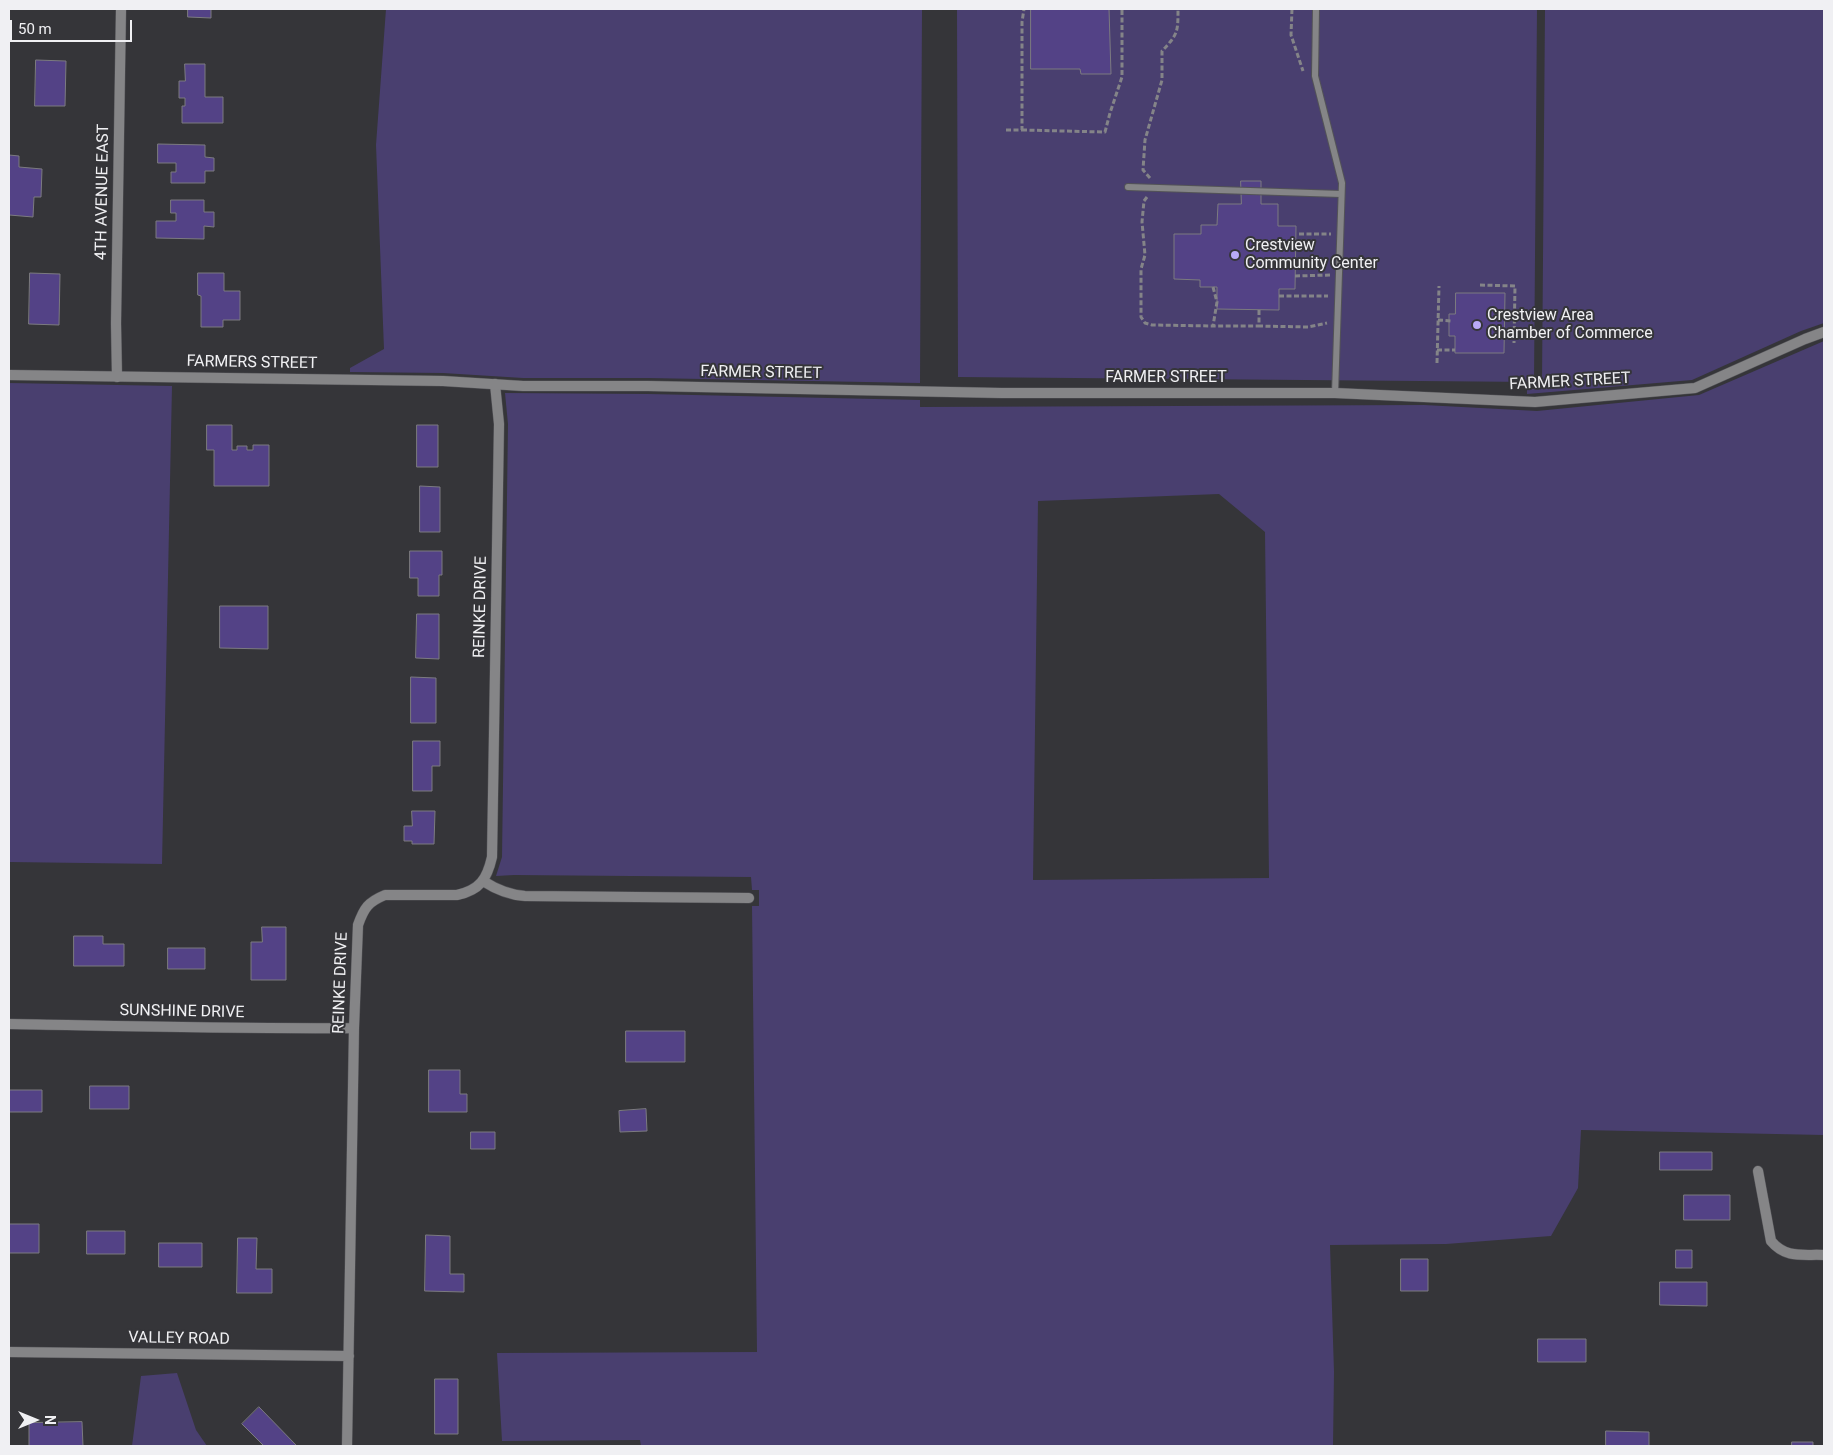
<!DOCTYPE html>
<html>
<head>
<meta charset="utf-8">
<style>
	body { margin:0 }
	#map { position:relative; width:1833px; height:1455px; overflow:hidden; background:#353539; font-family:Roboto,sans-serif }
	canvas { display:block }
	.frame { position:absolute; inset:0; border:10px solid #f0f0f3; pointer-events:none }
	.north { position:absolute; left:10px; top:1395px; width:50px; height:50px; -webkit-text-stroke:4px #353539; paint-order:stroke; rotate:90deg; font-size:14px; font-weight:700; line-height:20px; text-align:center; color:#f0f0f3 }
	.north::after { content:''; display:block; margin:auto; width:18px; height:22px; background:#f0f0f3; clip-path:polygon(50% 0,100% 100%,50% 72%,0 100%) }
	.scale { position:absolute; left:10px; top:20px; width:122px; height:22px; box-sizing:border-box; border:2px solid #f0f0f3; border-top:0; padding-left:6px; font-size:15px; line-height:18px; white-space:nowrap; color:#f0f0f3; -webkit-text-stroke:4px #353539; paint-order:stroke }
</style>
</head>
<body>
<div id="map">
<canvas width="1833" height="1455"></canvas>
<div class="frame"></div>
<div class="north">N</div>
<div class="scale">50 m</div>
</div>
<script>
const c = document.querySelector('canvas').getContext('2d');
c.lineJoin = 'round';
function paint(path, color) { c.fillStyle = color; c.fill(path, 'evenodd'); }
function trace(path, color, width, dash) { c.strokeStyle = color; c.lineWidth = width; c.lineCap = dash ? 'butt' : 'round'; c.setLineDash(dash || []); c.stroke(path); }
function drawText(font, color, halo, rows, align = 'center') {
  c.font = font + ' Roboto,sans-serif'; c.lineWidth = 4; c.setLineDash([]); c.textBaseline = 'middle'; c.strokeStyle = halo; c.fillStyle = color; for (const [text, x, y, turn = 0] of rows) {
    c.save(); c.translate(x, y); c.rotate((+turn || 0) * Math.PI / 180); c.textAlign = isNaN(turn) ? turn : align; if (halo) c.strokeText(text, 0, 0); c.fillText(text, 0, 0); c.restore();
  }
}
paint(new Path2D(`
	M386,9H922L920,383L648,378H523L443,373L350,372V368L384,349L376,145Z
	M957,9H1537L1534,382L958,377Z
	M1545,9H1824V323L1801,331L1692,380L1527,394V389H1534L1542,382Z
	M1824,341V1135L1581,1130L1578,1188L1551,1236L1446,1244L1330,1245L1334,1372L1333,1446H641L640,1440L502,1441L497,1353L757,1352L752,906H759V890H752L751,877L514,875L496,876L502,857L508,424L505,393L648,394L920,400V407L1424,405L1537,411L1699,395ZM1219,494L1265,532L1269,878L1033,880L1038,501Z
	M9,383L172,386L162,864L9,862Z
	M177,1373L196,1430L207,1446H132L141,1376Z`), '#493f6f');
const building = new Path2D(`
	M188,9H211V18L188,17Z
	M1031,9H1109L1111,74H1081L1080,69H1031Z
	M36,60L66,61L65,106H35Z
	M185,64H205V97H223V123H182V106H185V98H179V81H185Z
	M158,144L205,145V157L214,158V171H205V183H171V172H176V163H158Z
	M9,155L19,156V167L42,169L41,197H34L33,217L9,215Z
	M1241,181H1261V204H1278V226H1296L1295,289H1279V310L1217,309V287H1200V280L1174,279V234H1201V225H1217L1218,204H1241Z
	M171,200H204V212H214V227L204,226V239L156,238V221H176V213H171Z
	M30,273L60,274L59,325L29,324Z
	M198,273H224V291H240V320H223V327H201V296L198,295Z
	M1456,293H1505L1504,353H1455V336H1449V314H1455Z
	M207,425H232V450H237V446H247V450H253V445H269V486H214V450H207Z
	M417,425H438V467H417Z
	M420,486L440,487V532H420Z
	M410,551H442V575H439V596H418V578H410Z
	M220,606H268V649L220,648Z
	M417,614H439V659L416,658Z
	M411,677L436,678V723H411Z
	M413,741H440V766H432V791H413Z
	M412,811H435L434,844H412V841H404V826H412Z
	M262,927H286V980H251V942H262Z
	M74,936H103V944H124V966H74Z
	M168,948H205V969H168Z
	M626,1031H685V1062H626Z
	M429,1070H460V1094H467V1112H429Z
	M90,1086H129V1109H90Z
	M9,1090H42V1112H9Z
	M646,1109L647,1131L620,1132L619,1111Z
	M471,1132H495V1149H471Z
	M1660,1152H1712V1170H1660Z
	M1684,1195H1730V1220H1684Z
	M9,1224H39V1253H9Z
	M87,1231H125V1254H87Z
	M426,1235L450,1236V1274H464V1292L425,1291Z
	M238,1238H257L256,1269H272V1293H237Z
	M159,1243H202V1267H159Z
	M1676,1250H1692V1268H1676Z
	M1401,1259H1428V1291H1401Z
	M1660,1282H1707V1306L1660,1305Z
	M1538,1339H1586V1362H1538Z
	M435,1379H458V1434H435Z
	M259,1407L296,1445L295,1446H264L242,1424Z
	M82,1422L83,1446H29V1423Z
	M1606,1431L1649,1432V1446H1606Z
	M1792,1442H1813V1446H1792Z`);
paint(building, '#534286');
trace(building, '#7c7b80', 1);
const service = new Path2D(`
	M1316,9L1315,76L1342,183L1335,393
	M1128,187L1341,194`);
const minor = new Path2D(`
	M117,377L116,323L121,9
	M483,881C497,890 509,895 525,896L749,898
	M9,1024C124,1026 239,1029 354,1028
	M1758,1171L1771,1241C1786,1259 1803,1254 1824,1255
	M9,1352L349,1356
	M347,1446L354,1028L358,925C364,908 368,902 385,895H457C480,890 487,879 492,857L499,424L495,384`);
const tertiary = new Path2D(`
	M9,375L443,381L523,386H648L1001,393H1335L1535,402L1695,388L1805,339L1824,332`);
trace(service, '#535357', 8);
trace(minor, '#535357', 11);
trace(tertiary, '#535357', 11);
trace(new Path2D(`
	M1292,9L1291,35L1303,71
	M1006,130H1022V22L1024,9
	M1022,130L1105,132L1110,113L1122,77V9
	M1150,178L1143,170L1145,140L1162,80V51C1178,34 1178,32 1178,9
	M1147,197L1144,201L1142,222L1145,255L1141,269V317L1145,323L1152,325L1213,326
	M1299,234H1331
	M1295,276L1330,275
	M1480,285L1515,286L1514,343
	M1213,287L1217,302L1213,326H1259
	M1279,296H1328
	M1259,310V326L1308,327L1327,323
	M1438,320L1452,321
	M1437,350H1455
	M1437,363L1439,286`), '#848488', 3, [5, 2.5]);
trace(service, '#858587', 6);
trace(minor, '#858587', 10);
trace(tertiary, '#858587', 10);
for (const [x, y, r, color] of [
	[1235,255,5,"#b9aaf7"],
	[1477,325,5,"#b9aaf7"]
]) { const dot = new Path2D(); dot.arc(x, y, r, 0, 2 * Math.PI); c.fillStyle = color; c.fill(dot); trace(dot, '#353539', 2); }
drawText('16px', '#f0f0f3', '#353539', [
	["4TH AVENUE EAST",103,192,-89],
	["FARMERS STREET",252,363,1],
	["FARMER STREET",761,373,1],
	["FARMER STREET",1166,378],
	["FARMER STREET",1570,382,-3],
	["REINKE DRIVE",481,607,-89],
	["REINKE DRIVE",341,983,-88],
	["SUNSHINE DRIVE",182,1012,1],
	["VALLEY ROAD",179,1339,1]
]);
drawText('16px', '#f0f0f3', '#353539', [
	["Crestview",1245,246],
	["Community Center",1245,264],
	["Crestview Area",1487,316],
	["Chamber of Commerce",1487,334]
], 'left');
</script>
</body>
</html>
